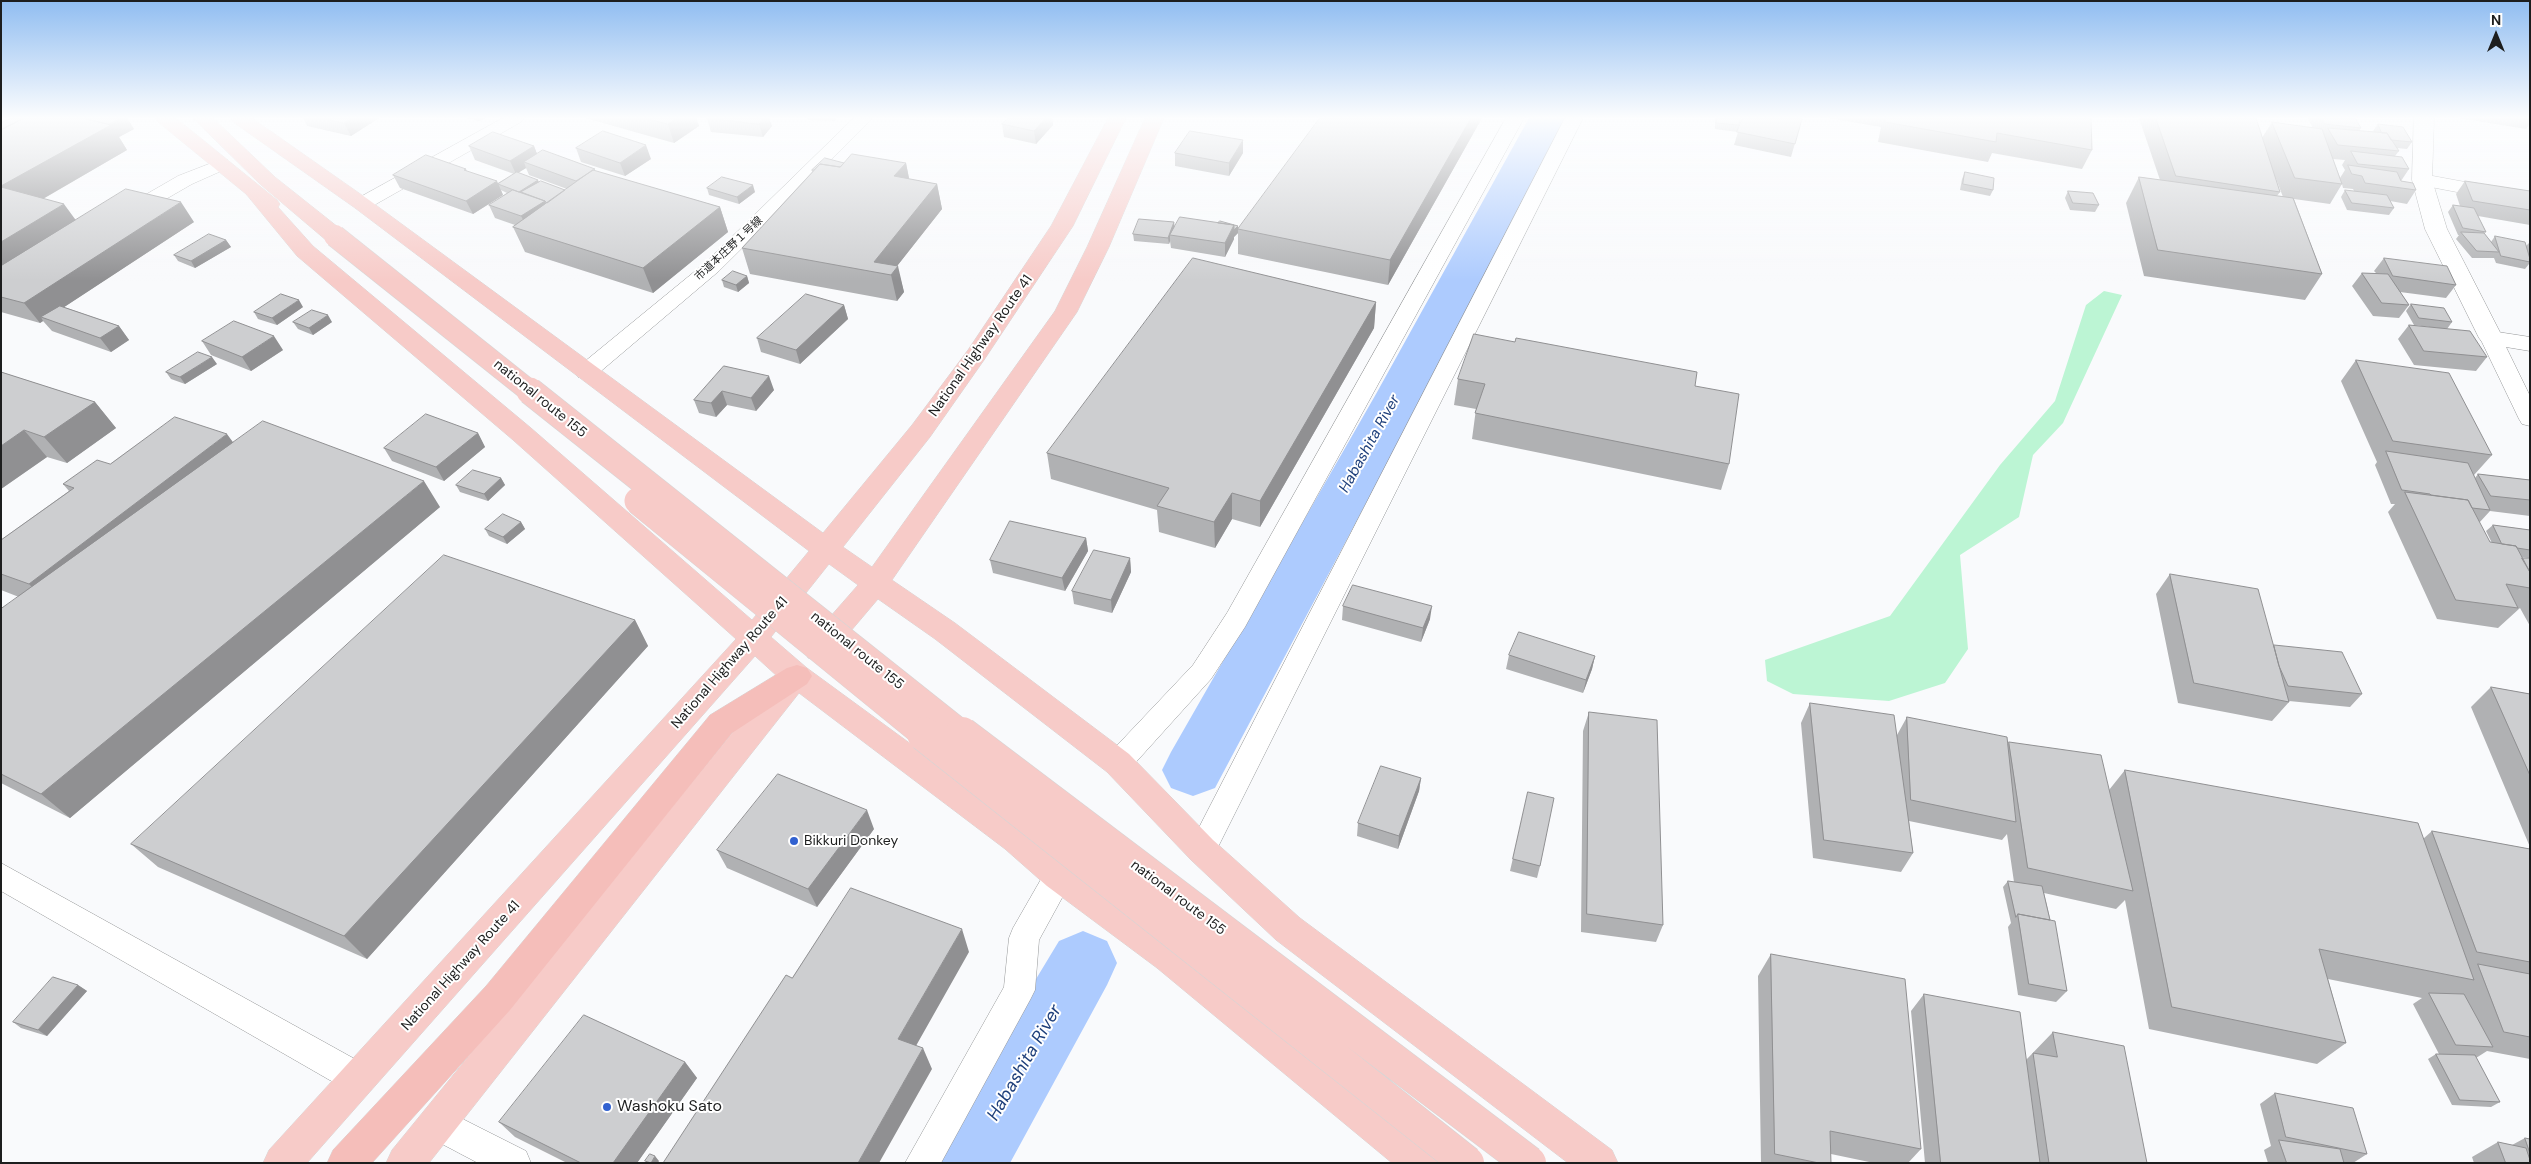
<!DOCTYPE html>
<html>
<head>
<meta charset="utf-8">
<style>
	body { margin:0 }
	#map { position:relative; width:2531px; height:1164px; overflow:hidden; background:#f9fafc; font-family:"DM Sans",sans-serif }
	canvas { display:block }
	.frame { position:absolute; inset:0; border:2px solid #1d1e1e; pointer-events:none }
	.north { position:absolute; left:2471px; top:10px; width:50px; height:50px; -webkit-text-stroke:4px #fff; paint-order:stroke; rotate:0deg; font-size:14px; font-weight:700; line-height:20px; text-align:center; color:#1d1e1e }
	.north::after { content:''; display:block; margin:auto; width:18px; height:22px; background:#1d1e1e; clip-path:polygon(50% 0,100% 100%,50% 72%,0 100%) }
</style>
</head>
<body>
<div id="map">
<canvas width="2531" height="1164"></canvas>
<div class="frame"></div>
<div class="north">N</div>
</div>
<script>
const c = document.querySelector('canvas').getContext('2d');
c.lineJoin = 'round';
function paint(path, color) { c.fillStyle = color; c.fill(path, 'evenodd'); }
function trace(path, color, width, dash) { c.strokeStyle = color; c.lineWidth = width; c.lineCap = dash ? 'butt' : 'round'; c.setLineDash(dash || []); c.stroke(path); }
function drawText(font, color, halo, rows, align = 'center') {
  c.font = font + ' "DM Sans","Noto Sans JP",sans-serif'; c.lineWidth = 4; c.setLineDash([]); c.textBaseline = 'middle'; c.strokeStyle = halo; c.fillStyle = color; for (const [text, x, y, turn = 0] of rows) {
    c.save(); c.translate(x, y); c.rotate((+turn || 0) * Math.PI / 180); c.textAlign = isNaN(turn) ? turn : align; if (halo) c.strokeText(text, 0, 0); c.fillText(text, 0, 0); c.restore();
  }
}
paint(new Path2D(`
	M2104,291L2122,295L2063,423L2033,455L2019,517L1960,555L1968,649L1945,683L1889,701L1793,694L1767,681L1765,660L1890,616L2000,465L2055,401L2086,305Z`), '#bcf5d4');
paint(new Path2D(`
	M1529,118H1567L1424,394L1215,788L1193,796L1171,788L1162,770L1171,752L1376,394Z
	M1083,931L1107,941L1117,963L1107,985L1010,1163H930L941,1136L1059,941Z`), '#adcbfe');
const minor = new Path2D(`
	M503,118H524L521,122L369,208H355L353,204L355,200Z
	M854,118H873L719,271L594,377L586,379L578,377L575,372L578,367L705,263Z
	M1506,118H1524L1245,627L1211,679L1128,771L1118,775L1108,771L1104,763L1108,755L1193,665L1227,613Z
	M1565,118H1583L1212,859L1202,863L1192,859L1187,850L1192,841Z
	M222,159L228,160L231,164L228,168L192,184L133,218H119L116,214L119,210L178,176Z
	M2422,174L2530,194V206L2415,184L2413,180L2415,176Z
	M2491,331L2530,337V351L2506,347L2530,396V426L2522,424L2519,419L2480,338L2484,333Z
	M1,863L371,1068L375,1079L371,1090L359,1095L347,1090L1,891Z
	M1059,863L1070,867L1074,876L1039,940L1035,990L1030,1000L941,1163H905L1004,987L1009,938L1013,928L1048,867Z
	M437,1106L526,1151L531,1163H478L425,1135L420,1123L425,1111Z`);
const tertiary = new Path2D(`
	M2414,118H2434L2432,180L2447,229L2503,338L2499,343L2491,345L2483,343L2479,338L2425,229L2412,180Z`);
const trunk = new Path2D(`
	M156,118H176L277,200L280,204L278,207L313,246L531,428L752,620L809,551L355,208L233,122L231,118H252L369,200L823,533L912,425L968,350L1051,226L1108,118H1126L1073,226L984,360L930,437L843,547L872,567L1055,311L1087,247L1145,118H1164L1109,247L1077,312L892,580L955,623L1129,754L1213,840L1300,918L1612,1150L1618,1163H1568L1276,940L1191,860L1107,772L935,639L878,599L828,658L818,661L808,658L804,650L808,642L858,585L829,564L771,637L807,668L1027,829L1071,866L1181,946L1435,1150L1441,1163H1392L1157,968L1047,886L1005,849L799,693L429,1163H386L392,1150L778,677L755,656L307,1163H263L269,1150L736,639L513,440L297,256L246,194L158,122Z
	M193,118H213L275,177L343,231L346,236L343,241L335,242L327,241L261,185Z`);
const motorway = new Path2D(`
	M797,665L807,668L812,676L807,684L732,733L510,1010L372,1163H327L333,1150L486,986L710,715L787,668Z`);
trace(minor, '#959798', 1);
trace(tertiary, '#959798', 1);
trace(trunk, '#d6d6d6', 1);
trace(motorway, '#d6d6d6', 1);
paint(minor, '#fff');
paint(tertiary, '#fff');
paint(trunk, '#f7cbc8');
paint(motorway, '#f5beba');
const trunkBridgeFar2 = new Path2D(`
	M335,236L532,393`);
const trunkBridgeFar1 = new Path2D(`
	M530,391L964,736
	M638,501L926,736`);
const trunkBridge = new Path2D(`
	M924,734L1467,1163
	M962,734L1529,1163`);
trace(trunkBridgeFar2, '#d6d6d6', 23, []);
trace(trunkBridgeFar1, '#d6d6d6', 28, []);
trace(trunkBridge, '#d6d6d6', 35, []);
trace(trunkBridgeFar2, '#f7cbc8', 22);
trace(trunkBridgeFar1, '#f7cbc8', 27);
trace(trunkBridge, '#f7cbc8', 34);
paint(new Path2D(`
	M12,118H127L134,129L119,137L127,150L43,199L76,220L194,222L64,307L119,326L129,340L111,352L52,331L43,321L40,323L1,312V123Z
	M303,118H379L351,136L307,126Z
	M466,118H485L479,121Z
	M585,118H696L699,126L674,143Z
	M707,118H769L772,126L763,137L711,132Z
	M807,118H836L835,121L808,120Z
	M1009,118H1052L1053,125L1036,144L1004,137L1002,124Z
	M1482,118L1388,285L1238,254V233L1234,237V239L1225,257L1171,248L1170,241L1169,244L1134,241L1133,234L1175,226H1238V228Z
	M1715,118H1740L1738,131L1802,119L1791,157L1734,145L1738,132L1715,129Z
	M1828,118H2091L2092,150L2082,169L1992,153L1988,162L1878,142L1881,127Z
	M2139,118H2256L2262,138L2272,122L2313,128L2308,119L2309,118H2355L2361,128L2359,131L2374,132L2373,131L2378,124L2412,142L2407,149L2396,148L2399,151L2395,156L2409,169L2401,181L2416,190L2407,204L2390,201L2394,208L2389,215L2347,210L2341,197L2345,190L2354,191L2353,189L2343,188L2342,184L2330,204L2294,199L2322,274L2305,300L2144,276L2126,203L2139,177L2160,180ZM2333,159L2345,160L2342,165L2345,170L2340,178ZM2275,176L2283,197L2277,196L2280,192Z
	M2458,118H2530V123L2526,129Z
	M469,146H534L537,154L720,207L728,232L653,293L525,252L513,227L515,225L495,218L489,205L507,193L501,190L503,195L473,214L400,188L393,175L466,169L467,171L498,183L514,174L475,160ZM526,168L529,175L567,189L565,190L538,182L518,173Z
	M576,148L651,159L625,176L581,162Z
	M1175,153H1243L1229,176L1175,166Z
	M844,163H906L909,179L937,184L942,209L897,266L904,292L897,301L750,274L742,248L812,172V170Z
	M1965,172L1993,190L1990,196L1960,190L1962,179Z
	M2465,181L2530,191V225L2478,216L2486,232L2484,233L2491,242L2495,236L2526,246L2530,242V265L2529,264L2525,269L2496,263L2494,258H2472L2456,239L2459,235H2458L2448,212L2453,205L2460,206L2456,194Z
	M707,188L755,192L739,204L709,195Z
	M2068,191L2099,205L2095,212L2070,210L2065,198Z
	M226,240L231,247L195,268L178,261L174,255Z
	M2384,258L2456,285L2446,298L2400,292L2409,305L2399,318L2373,316L2352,286L2362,273H2376L2374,271Z
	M747,276L749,283L738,292L724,287L722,280Z
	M1376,302L1374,328L1260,527L1232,519L1215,548L1159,532L1157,510L1051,479L1047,453Z
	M2411,304L2452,322L2447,329L2487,357L2476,371L2414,365L2398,339L2409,325L2445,329L2414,325L2406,311Z
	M844,305L848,319L800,364L761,352L757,338Z
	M303,307L277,325L258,319L254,312Z
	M293,322H332L313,335L298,329Z
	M202,341L283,350L251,371L211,355Z
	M2356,360L2492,455L2474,475L2475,478L2478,474L2530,480V516L2490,511L2479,523L2490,542L2492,543L2486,531L2493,525L2530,530V558L2521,557L2522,558H2530V626L2520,608L2498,628L2437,619L2388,512L2395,504H2391L2375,465L2377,462L2341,381Z
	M217,364L185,384L171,379L166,372Z
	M724,366L774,390L756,411L727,405L716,417L699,413L694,400Z
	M1,372L95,402L116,428L67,463L47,457L1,489Z
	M1458,379L1695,386L1729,464L1721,490L1472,439L1476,409L1454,405Z
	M478,433L485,447L444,481L392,461L384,448Z
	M233,442L440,507L70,818L1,783V609L19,597L1,590V540L69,491L63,484L110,464Z
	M501,478L505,485L488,501L460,492L456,485Z
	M521,522L525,529L507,544L489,536L485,529Z
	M1086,538L1088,551L1065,591L993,573L990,560Z
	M1130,558L1131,572L1112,613L1074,604L1072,591Z
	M2170,574L2274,645L2362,694L2350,707L2289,701V702L2272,721L2178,703L2156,594Z
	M1343,606L1430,619L1421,642L1342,620Z
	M635,620L648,646L367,959L158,867L131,844Z
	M1509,655L1595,656L1592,669L1583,693L1506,669Z
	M2491,687L2530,694V847L2471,707Z
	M1810,703L1897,735L1907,717L2008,744L2009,742L2109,790L2125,770L2423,839L2432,831L2530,849V1059L2487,1051L2476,1058L2500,1102L2491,1107L2452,1105L2428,1059L2436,1054H2439L2413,1004L2422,998L2328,979L2346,1043L2317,1064L2149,1029L2125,900L2116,909L2044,893L2067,991L2056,1002L2018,995L2008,927L2011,923L2003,887L2008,881L2014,882L2007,834L2002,840L1909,821L1913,853L1901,872L1813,858L1801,723Z
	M1589,712L1663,925L1656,942L1581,932L1583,731Z
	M1421,778L1419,791L1398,849L1357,836L1358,823Z
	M1528,792L1540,866L1537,878L1510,871Z
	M874,829L817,907L727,868L717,850Z
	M1771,954L1921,1149L1908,1163H1874L1831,1154V1163H1761L1758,976Z
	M78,985L87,991L47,1036L21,1028L13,1022Z
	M1924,994L2026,1060L2053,1032L2147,1163H1925L1911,1011Z
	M685,1062L697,1078L637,1163H567L515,1137L499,1122Z
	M2275,1093L2367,1154L2353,1163H2268L2264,1150L2271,1146L2260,1104Z
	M2525,1138L2530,1139V1163H2474L2472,1157L2498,1142L2512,1145Z`), '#b0b1b3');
paint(new Path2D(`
	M122,118H127L134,129L119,137L127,150L20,212L1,188V186Z
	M352,118H379L351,136L344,123Z
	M477,118H485L479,121Z
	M677,118H696L699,126L674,143L668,124Z
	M764,118H769L772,126L763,137L759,124Z
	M1046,118H1052L1053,125L1036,144L1034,131Z
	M1471,118H1482L1388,285L1390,260Z
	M1243,140V153L1229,176V163Z
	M646,145L651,159L625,176L620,163Z
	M534,146L539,159L524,162L526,168L516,174L510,161Z
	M906,163L911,188L894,176Z
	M538,180L541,187L528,195L519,192Z
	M497,181L503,195L473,214L466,201Z
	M937,184L942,209L890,275L874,262Z
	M753,185L755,192L739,204L737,197Z
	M545,201L551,214L528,229L521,216Z
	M181,202L194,222L46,319L41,317L43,321L40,323L24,303Z
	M64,204L83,230L1,280V242Z
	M720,207L728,232L653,293L643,268Z
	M1174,222L1175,229L1170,235V241L1169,244L1168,238Z
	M1234,225L1238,226V233L1234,237V239L1225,257V243Z
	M226,240L231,247L195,268L191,261Z
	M898,266L904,292L897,301L891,275Z
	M747,276L749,283L738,292L736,285Z
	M299,300L303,307L277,325L272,318Z
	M1376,302L1374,328L1260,527V501Z
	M844,305L848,319L800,364L796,350Z
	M328,315L332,322L313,335L309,328Z
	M119,326L129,340L111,352L100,338Z
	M274,336L283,350L251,371L242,357Z
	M212,357L217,364L185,384L180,377Z
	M769,376L774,390L756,411L751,398Z
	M722,391L727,405L716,417L711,403Z
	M95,402L116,428L67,463L44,437Z
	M24,430L47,457L1,489V446Z
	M478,433L485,447L444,481L436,467Z
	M227,434L246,460L54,610L29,584Z
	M501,478L505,485L488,501L484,494Z
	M424,481L440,507L70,818L41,794Z
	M1232,493V519L1215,548L1214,522Z
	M521,522L525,529L507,544L503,537Z
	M1086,538L1088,551L1065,591L1062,578Z
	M1130,558L1131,572L1112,613L1111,600Z
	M1432,606L1430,619L1421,642L1423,628Z
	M635,620L648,646L367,959L344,936Z
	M1595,656L1592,669L1583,693L1586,680Z
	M1421,778L1419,791L1398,849L1399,836Z
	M867,810L874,829L817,907L808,889Z
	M962,929L969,952L908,1060L898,1039Z
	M78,985L87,991L47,1036L38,1030Z
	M923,1048L932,1069L879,1163H858Z
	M685,1062L697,1078L637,1163H613Z
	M655,1156L659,1161L658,1163H651Z`), '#909092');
const building = new Path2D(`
	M12,118H24L1,130V123Z
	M24,118H82L111,125L1,186V130Z
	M82,118H122L109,124Z
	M322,118H352L344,123Z
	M645,118H677L668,124Z
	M707,118H764L759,124Z
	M1009,118H1046L1034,131L1002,124Z
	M1320,118H1471L1390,260L1238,229Z
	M1717,118H1740L1739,125L1716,123Z
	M1743,118H1795L1802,119L1795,144L1737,132Z
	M1886,118H2091L2092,150L1997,133L1996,142L1885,122Z
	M2156,118H2256L2280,192L2176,176Z
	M2322,118H2355L2361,128L2325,124Z
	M2272,122L2322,129L2342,184L2295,178Z
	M2378,124L2403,127L2412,142L2391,140L2387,133H2382Z
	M2328,128L2387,133L2399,151L2338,145Z
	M603,131L646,145L620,163L576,148Z
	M1190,131L1243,140L1229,163L1175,153Z
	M493,132L534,146L510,161L469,146Z
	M543,150L595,169L576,181L524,162Z
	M2351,151L2402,157L2409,169L2358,164Z
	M852,154L906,163L894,176L937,184L874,262L898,266L891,275L742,248L820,164L840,167Z
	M426,155L466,169L464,170L497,181L466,201L393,175Z
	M825,158L844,163L840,167L820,164L814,170H812Z
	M2348,165L2397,172L2401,181L2413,183L2416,190L2365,183L2362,176L2352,174Z
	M593,170L720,207L643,268L513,227Z
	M517,172L538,180L519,192L498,184Z
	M1965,172L1994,178L1993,190L1963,184Z
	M722,177L753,185L737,197L707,188Z
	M2139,177L2293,198L2322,274L2158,250Z
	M541,181L565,190L547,203L545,201L521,192Z
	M2465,181L2530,191V210L2473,201Z
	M1,187L64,204L1,242Z
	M126,189L181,202L24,303L1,297V266Z
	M513,190L545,201L521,216L489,205Z
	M2345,190L2387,195L2394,208L2352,203Z
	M2068,191L2093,193L2099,205L2073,203Z
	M2453,205L2474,208L2486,232L2463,228Z
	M1180,217L1234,225L1225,243L1170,235Z
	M1139,219L1174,222L1168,238L1133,234Z
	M1220,221L1238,226L1234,230V225L1218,223Z
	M2461,232L2484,233L2499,252L2477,251Z
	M209,234L226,240L191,261L174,255Z
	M2495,236L2525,242L2530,259V262L2501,256Z
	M1193,258L1376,302L1260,501L1232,493L1214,522L1157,506L1169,488L1047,453Z
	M2384,258L2447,266L2456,285L2393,276Z
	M733,271L747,276L736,285L722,280Z
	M2362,273L2388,274L2409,305L2382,303Z
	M281,294L299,300L272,318L254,312Z
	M806,294L844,305L796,350L757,338Z
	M2411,304L2444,308L2452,322L2419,318Z
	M60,306L119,326L100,338L41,317Z
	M312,310L328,315L309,328L293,322Z
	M234,321L274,336L242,357L202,341Z
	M2409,325L2470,331L2487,357L2424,351Z
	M1474,334L1515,342L1516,338L1697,372L1695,386L1739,394L1729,464L1475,413L1485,384L1458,379Z
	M198,352L212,357L180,377L166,372Z
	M2356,360L2449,373L2492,455L2393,441Z
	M724,366L769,376L751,398L722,391L711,403L694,400Z
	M1,372L95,402L44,437L24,430L1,446Z
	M426,414L478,433L436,467L384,448Z
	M175,417L227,434L29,584L1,574V540L74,488L63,484L97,460L110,464Z
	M263,421L424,481L41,794L1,774V609Z
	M2386,451L2468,463L2490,510L2472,508L2468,500L2431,495L2430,494L2402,490Z
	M473,470L501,478L484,494L456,485Z
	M2478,474L2530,480V500L2491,496Z
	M2405,492L2468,500L2490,542L2516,546L2530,572V588L2506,584L2518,608L2456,600Z
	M503,514L521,522L503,537L485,529Z
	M1010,521L1086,538L1062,578L990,560Z
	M2493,525L2530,530V550L2517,548L2516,546L2502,544Z
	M1094,550L1130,558L1111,600L1072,591Z
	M444,555L635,620L344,936L131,844Z
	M2522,558H2530V572Z
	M2170,574L2258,589L2289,702L2194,683Z
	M1353,585L1432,606L1423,628L1343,606Z
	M1519,632L1595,656L1586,680L1509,655Z
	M2274,645L2342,652L2362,694L2288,686L2279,666Z
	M2491,687L2530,694V775Z
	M1810,703L1894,715L1913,853L1824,840Z
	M1589,712L1657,720L1663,925L1587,914Z
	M1907,717L2007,737L2016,822L1911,800Z
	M2009,742L2101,755L2133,891L2028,868Z
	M1381,766L1421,778L1399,836L1358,823Z
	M2125,770L2418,823L2474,980L2319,949L2346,1043L2172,1007Z
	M778,774L867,810L808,889L717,850Z
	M1528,792L1554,798L1540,866L1513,859Z
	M2432,831L2530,849V962L2477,952Z
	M2008,881L2042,886L2050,920L2018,914L2016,917Z
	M851,888L962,929L898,1039L923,1048L858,1163H663L786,975L792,978Z
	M2018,914L2055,921L2067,991L2029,984Z
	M1771,954L1905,979L1921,1149L1830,1131L1831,1163H1819L1775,1154Z
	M2478,964L2530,974V1037L2504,1032Z
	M53,977L78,985L38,1030L13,1022Z
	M2429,993L2464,994L2493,1047L2456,1045Z
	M1924,994L2020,1012L2040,1163H1941Z
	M584,1015L685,1062L613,1163H581L499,1122Z
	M2053,1032L2124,1046L2147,1163H2049L2033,1053L2057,1057Z
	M2436,1054L2475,1055L2500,1102L2460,1100Z
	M2275,1093L2353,1108L2367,1154L2286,1137Z
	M2525,1138L2530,1139V1153Z
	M2279,1140L2340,1149L2344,1163H2287Z
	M2498,1142L2526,1148L2530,1160V1163H2506Z
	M650,1154L655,1156L651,1163L645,1161Z`);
paint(building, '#cdced0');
trace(building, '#909092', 1);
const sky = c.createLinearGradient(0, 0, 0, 281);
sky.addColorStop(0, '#90bdf1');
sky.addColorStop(0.42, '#fcfdfe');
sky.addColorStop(1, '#fcfdfe00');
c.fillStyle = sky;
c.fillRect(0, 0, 2531, 281);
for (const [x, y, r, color] of [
	[794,841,5,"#3161d0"],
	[607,1107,5,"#3161d0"]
]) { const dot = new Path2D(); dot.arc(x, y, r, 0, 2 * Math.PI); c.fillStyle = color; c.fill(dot); trace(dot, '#fff', 2); }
drawText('11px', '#1d1e1e', '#fff', [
	["市道本庄野１号線",729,249,-43]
]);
drawText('14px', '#1d1e1e', '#fff', [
	["National Highway Route 41",981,346,-55],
	["national route 155",540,399,39],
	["national route 155",857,651,39],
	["National Highway Route 41",730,663,-49],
	["national route 155",1178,898,37],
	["National Highway Route 41",461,966,-48]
]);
drawText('14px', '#1d1e1e', '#fff', [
	["Bikkuri Donkey",804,841]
], 'left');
drawText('italic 15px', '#1e3f7b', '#fff', [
	["Habashita River",1370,444,-61]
]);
drawText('16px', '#1d1e1e', '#fff', [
	["Washoku Sato",617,1107]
], 'left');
drawText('italic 18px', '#1e3f7b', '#fff', [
	["Habashita River",1025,1063,-60]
]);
</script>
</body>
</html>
